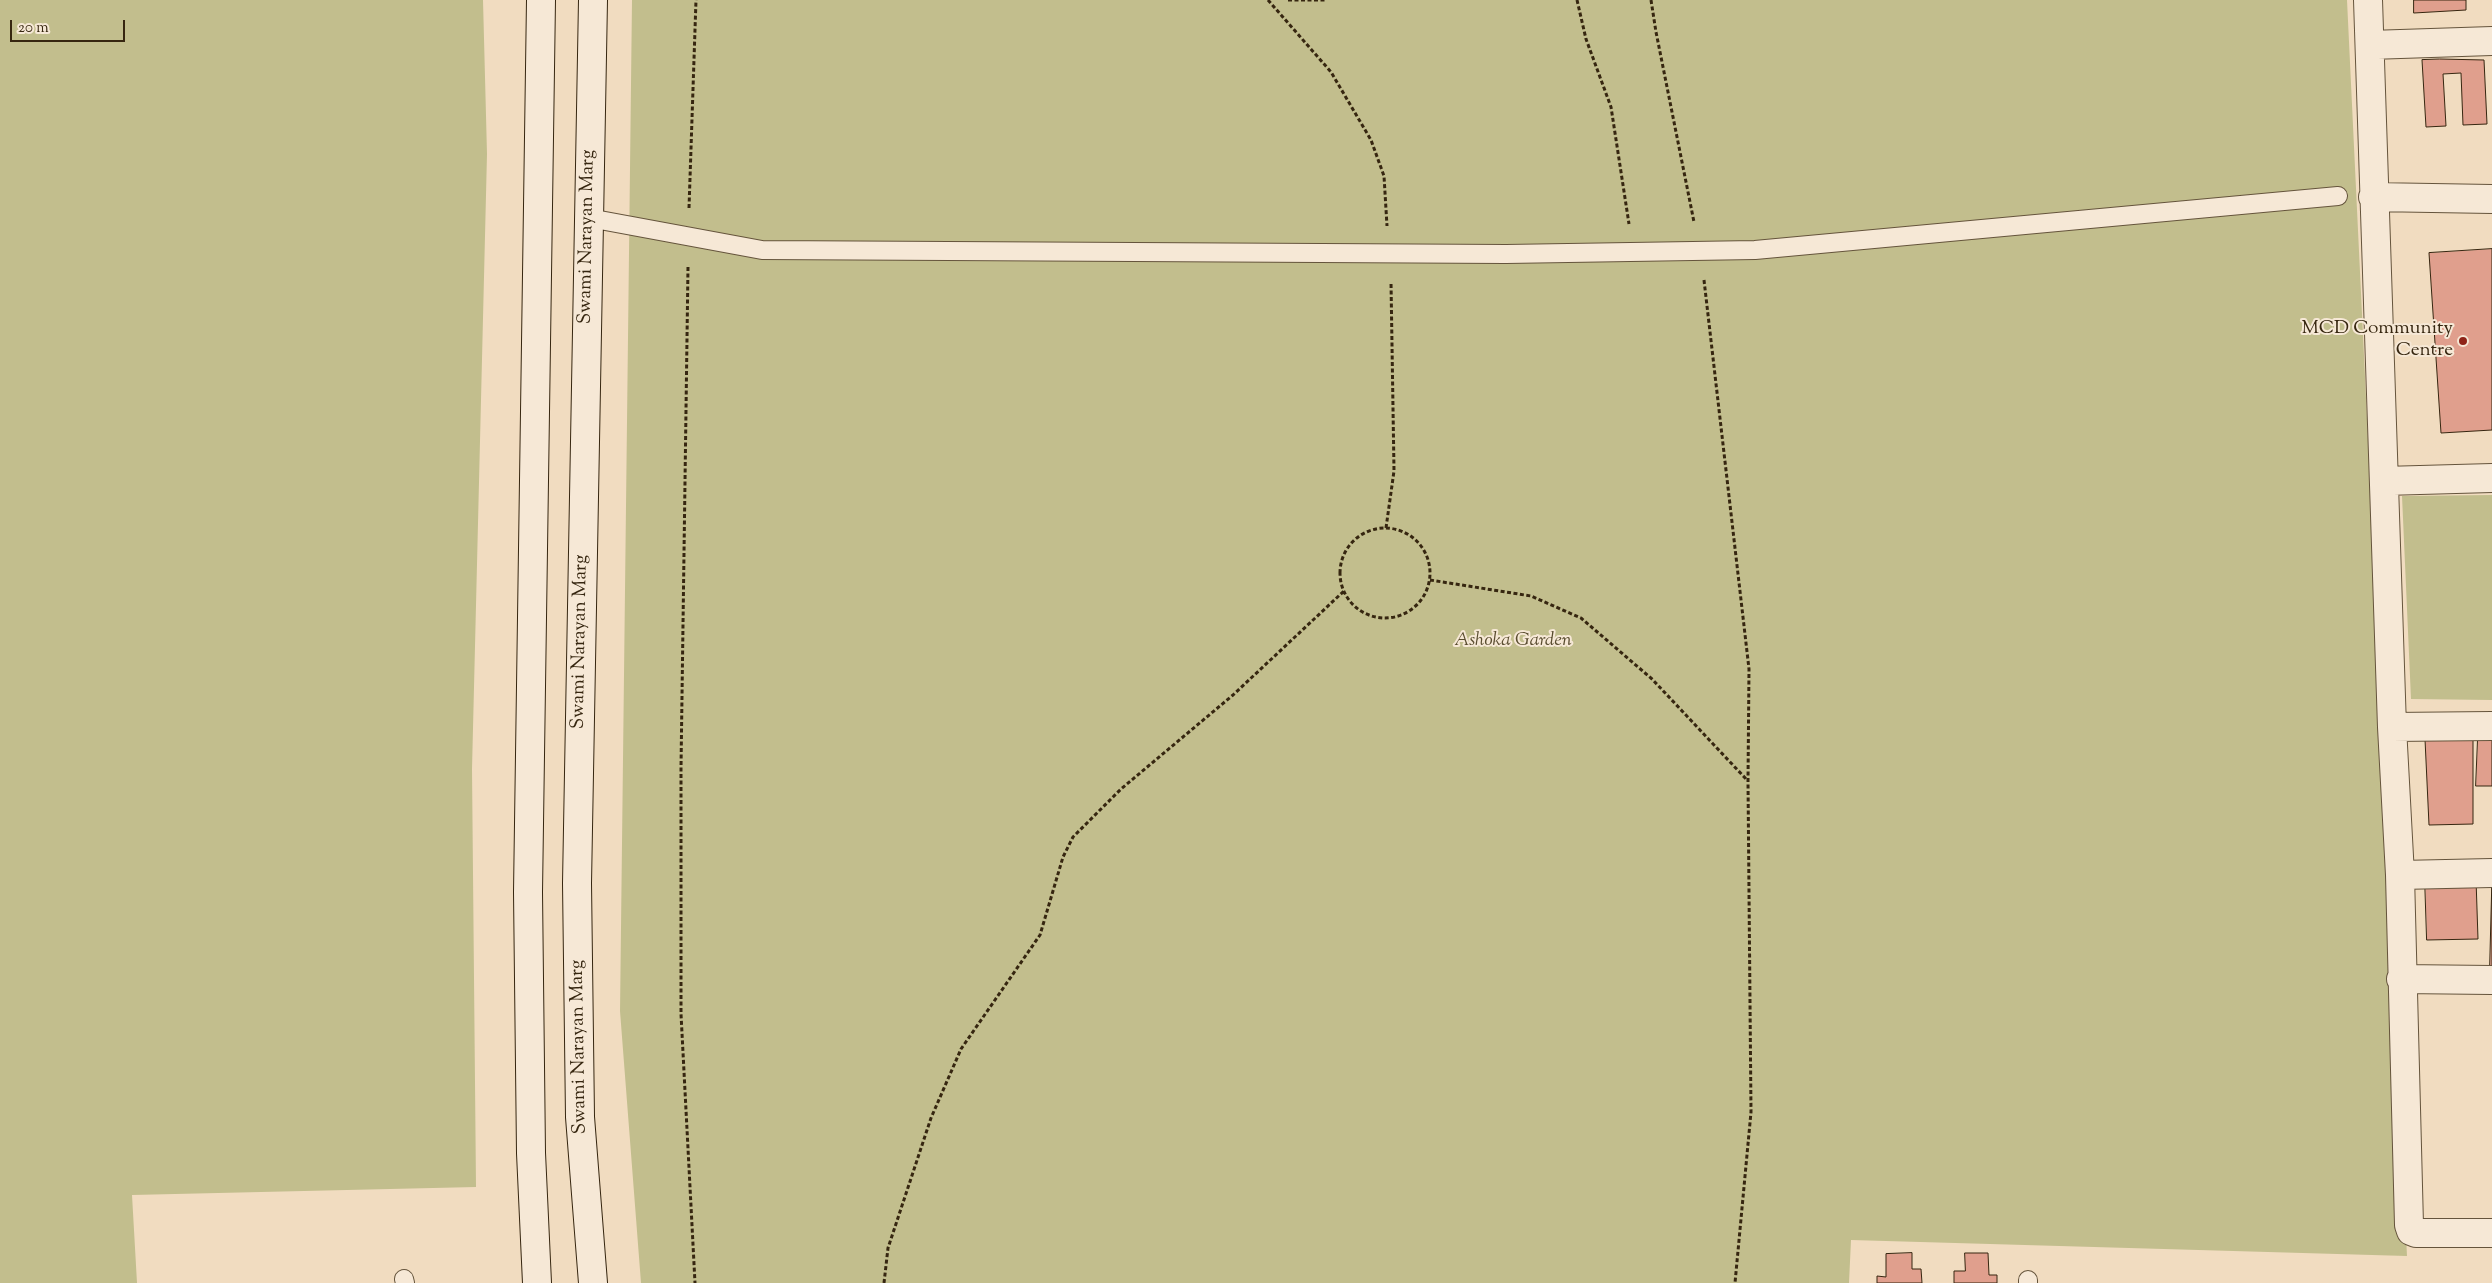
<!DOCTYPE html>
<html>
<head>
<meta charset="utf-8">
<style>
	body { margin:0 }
	#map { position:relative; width:2492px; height:1283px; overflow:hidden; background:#f1dcc0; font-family:"Sorts Mill Goudy",serif }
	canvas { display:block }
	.scale { position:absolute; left:10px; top:20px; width:115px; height:22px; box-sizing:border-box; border:2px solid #362610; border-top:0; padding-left:6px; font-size:15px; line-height:18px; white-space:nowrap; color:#362610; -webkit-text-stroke:4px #f6e8d6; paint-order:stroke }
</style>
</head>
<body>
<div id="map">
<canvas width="2492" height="1283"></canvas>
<div class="scale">20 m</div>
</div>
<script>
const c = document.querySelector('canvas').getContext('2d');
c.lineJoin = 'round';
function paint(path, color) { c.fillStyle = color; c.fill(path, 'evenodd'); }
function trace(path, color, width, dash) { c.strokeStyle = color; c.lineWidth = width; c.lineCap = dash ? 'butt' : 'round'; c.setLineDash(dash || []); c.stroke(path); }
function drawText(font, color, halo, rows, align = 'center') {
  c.font = font + ' "Sorts Mill Goudy",serif'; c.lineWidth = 4; c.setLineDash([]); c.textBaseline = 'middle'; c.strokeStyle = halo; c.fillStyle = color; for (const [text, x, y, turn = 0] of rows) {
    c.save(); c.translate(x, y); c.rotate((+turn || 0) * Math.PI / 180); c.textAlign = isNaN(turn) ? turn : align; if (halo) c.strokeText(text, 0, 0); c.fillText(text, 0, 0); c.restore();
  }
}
paint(new Path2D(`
	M0,0H483L487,154L472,769L476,1187L132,1195L137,1283H0Z
	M632,0H2347L2407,1256L1851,1240L1849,1283H641L620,1011Z
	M2492,495V700L2411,699L2402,496Z`), '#c2be8d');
const building = new Path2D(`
	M2414,0H2466V10L2414,13Z
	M2440,59L2484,60L2487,124L2463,125L2461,73L2443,74L2446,126L2426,127L2422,60Z
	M2492,249V430L2441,433L2429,253Z
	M2473,737V824L2429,825L2425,739Z
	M2478,738H2492V786H2476Z
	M2492,877V969H2490Z
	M2425,879H2476L2478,939L2427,940Z
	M1912,1253V1269H1921L1922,1283H1877V1276L1886,1277V1254Z
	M1965,1253H1988L1989,1275H1997V1283H1954V1271H1965Z`);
paint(building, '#e09f8d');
trace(building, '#362610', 1);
const service = new Path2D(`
	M589,218L762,250L1506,254L1755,250L2338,196
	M404,1279L405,1283
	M2028,1283V1280`);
const minor = new Path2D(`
	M2368,0L2392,727L2400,875L2409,1225L2411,1231L2416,1233H2492
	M2370,45L2492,41
	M2373,197L2492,199
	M2384,481L2492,478
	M2392,727L2492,726
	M2400,875L2492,873
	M2401,979L2492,980`);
const secondary = new Path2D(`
	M593,0L577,883L580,1117L593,1283
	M537,1283L531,1153L528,892L541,0`);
trace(service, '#65543c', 20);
trace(minor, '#65543c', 30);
trace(secondary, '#362610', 30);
trace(new Path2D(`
	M1268,0L1331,72L1371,140L1384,176L1387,226
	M1288,0H1326
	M1577,0L1586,39L1611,107L1629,224
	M1651,0L1656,32L1694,222
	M689,208L696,0
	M688,267L681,768V1014L695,1283
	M1704,280L1749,669L1748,781L1751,1112L1735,1283
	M1386,528L1394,471L1391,282
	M1340 573a45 45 0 1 1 90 0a45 45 0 1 1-90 0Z
	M1430,580L1531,596L1581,618L1652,679L1747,780
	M884,1283L888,1248L931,1118L961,1049L1040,935L1063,857L1073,837L1121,789L1233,695L1344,591`), '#362610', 3, [4, 2.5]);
trace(service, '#f6e8d6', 18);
trace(minor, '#f6e8d6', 28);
trace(secondary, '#f6e8d6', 28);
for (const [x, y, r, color] of [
	[2463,341,5,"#8f2418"]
]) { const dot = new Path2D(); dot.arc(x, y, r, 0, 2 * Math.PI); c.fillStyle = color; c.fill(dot); trace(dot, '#f6e8d6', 2); }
drawText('19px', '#362610', '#f6e8d6', [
	["Swami Narayan Marg",588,237,-89],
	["Swami Narayan Marg",581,642,-89],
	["Swami Narayan Marg",580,1047,-91]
]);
drawText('19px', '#362610', '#f6e8d6', [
	["MCD Community",2453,330],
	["Centre",2453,352]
], 'right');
drawText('italic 19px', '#594c2f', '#f6e8d6', [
	["Ashoka Garden",1513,642]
]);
</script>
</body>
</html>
